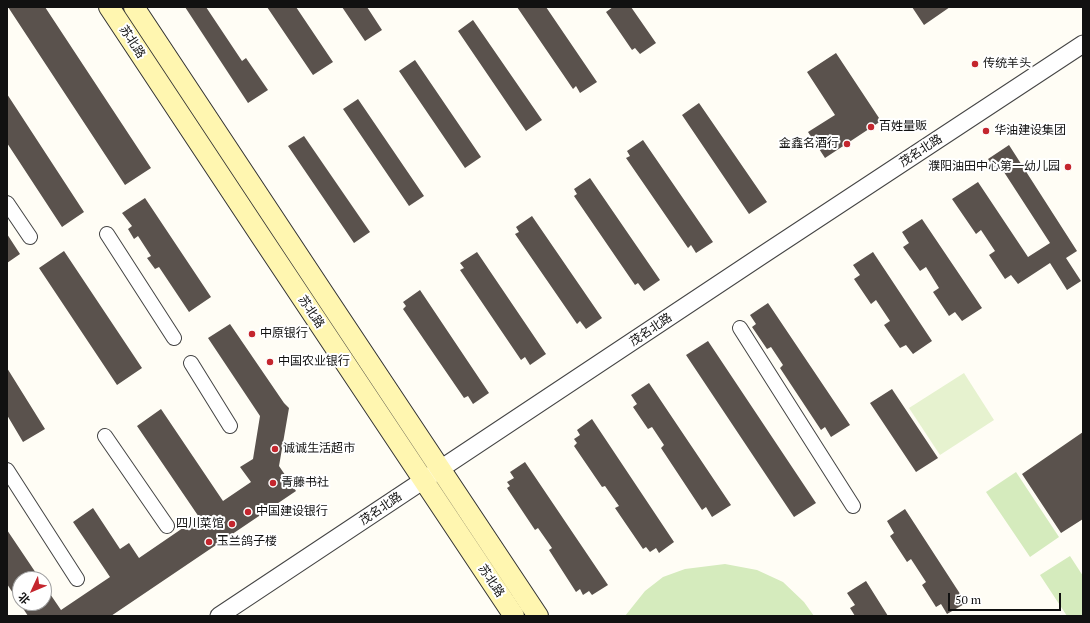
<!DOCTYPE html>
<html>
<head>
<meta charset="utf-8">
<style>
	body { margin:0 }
	#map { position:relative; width:1090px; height:623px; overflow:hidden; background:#fffdf5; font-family:"PT Serif","Noto Sans SC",serif }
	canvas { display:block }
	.frame { position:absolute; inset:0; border:8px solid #111; pointer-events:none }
	.north { position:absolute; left:12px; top:571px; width:40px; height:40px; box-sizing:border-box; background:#fff; border:1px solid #a0a0a0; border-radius:50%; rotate:226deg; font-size:11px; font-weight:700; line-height:16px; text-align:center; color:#111 }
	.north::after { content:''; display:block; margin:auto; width:14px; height:18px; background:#c4262e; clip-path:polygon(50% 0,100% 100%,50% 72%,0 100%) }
	.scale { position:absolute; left:948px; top:593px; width:113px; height:18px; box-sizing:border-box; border:2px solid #111; border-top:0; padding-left:5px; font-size:12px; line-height:14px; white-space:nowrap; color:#111; -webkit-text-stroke:3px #fff; paint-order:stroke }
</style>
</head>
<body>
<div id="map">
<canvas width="1090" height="623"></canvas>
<div class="frame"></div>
<div class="north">北</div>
<div class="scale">50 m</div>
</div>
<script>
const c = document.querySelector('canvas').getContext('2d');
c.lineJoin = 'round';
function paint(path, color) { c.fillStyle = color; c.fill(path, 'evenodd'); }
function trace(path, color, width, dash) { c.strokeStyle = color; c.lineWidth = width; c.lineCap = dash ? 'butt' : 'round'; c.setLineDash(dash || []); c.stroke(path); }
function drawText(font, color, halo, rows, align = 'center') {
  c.font = font + ' "PT Serif","Noto Sans SC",serif'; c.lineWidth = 4; c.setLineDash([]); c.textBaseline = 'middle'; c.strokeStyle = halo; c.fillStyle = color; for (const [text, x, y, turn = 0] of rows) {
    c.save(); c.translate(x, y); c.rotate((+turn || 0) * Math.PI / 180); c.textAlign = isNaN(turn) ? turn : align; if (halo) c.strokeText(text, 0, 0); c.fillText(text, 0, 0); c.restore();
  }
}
paint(new Path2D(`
	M1016,472L1059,537L1030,557L986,492Z
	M1070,556L1083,576V616H1067L1040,575Z
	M725,564L757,570L783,582L804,602L814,616H625L645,591L663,577L685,569Z`), '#d5ebbd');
paint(new Path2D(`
	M964,373L994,420L940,455L909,408Z`), '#e6f2cf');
paint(new Path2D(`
	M8,7H45L151,168L125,185Z
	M185,7H206L242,61L246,58L268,90L248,103Z
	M267,7H296L333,62L313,75Z
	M342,7H367L382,30L365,41Z
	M517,7H546L597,82L580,93L576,86L573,89Z
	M613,7H631L656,43L640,54L635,48L632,50L606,12Z
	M912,7H950L924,25Z
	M473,20L542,120L526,131L458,31Z
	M836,53L881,121L825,158L808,132L835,115L807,72Z
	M415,60L481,157L465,168L399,71Z
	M7,94L84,212L62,227L7,143Z
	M358,99L424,196L409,206L343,109Z
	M699,103L767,202L749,214L682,115Z
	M304,136L370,232L354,243L288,146Z
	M643,140L713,242L696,253L691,245L688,248L626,158L630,156L627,151Z
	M1009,145L1077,251L1066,258L1081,281L1067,290L1050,263L1018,284L1011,275L1005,279L989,255L995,251L981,230L976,234L952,199L978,182L1028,257L1050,243L1002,169L997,172L988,159Z
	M590,178L660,280L644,291L638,283L635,285L574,196L577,194L574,189Z
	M145,198L211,297L189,312L159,267L155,269L147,258L151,256L138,236L134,239L128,229L132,226L122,213Z
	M532,216L602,318L586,329L580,321L577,324L515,234L519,232L516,227Z
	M922,219L982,308L962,321L955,312L949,316L933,292L939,288L926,267L920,271L903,247L909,243L902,232Z
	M7,234L20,254L7,263Z
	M64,251L142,368L117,385L39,268Z
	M477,252L546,354L530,365L525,357L521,360L460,270L464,268L460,263Z
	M873,252L932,341L913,354L906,345L900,348L884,325L890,321L876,300L871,304L854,279L860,275L853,265Z
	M420,290L489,393L473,404L468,396L464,398L403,309L406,306L403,302Z
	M768,303L850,425L831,437L825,427L821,430L780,368L783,365L771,347L767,349L752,327L756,324L750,315Z
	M230,324L284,403L289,408L279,466L296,491L111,616H28L7,584V530L40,579H20V603H44V585L61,610L110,577L73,522L93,508L120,549L129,543L139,558L199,517L137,426L161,409L223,501L251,482L240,467L253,459L260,416L208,338Z
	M708,341L816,503L794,517L686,355Z
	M7,368L45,429L23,442L7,415Z
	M649,383L731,505L712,517L706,507L702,510L661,448L664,445L652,427L648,429L633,407L637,404L631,395Z
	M892,389L938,458L916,472L870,403Z
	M592,419L674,542L659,553L656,548L650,552L646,547L643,549L615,508L619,506L605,486L602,487L574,446L577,443L574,439L580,435L577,430Z
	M1083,432V519L1061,533L1022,474Z
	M525,462L608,585L592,595L589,591L583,595L580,589L576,592L549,550L552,548L538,528L535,530L507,488L510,486L507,482L514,478L510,472Z
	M905,509L966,603L947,614L941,604L936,607L922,585L926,582L911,559L907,562L890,536L894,533L887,521Z
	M866,581L888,616H855L850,608L855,605L847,593Z`), '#5a524d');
const minor = new Path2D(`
	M7,203L30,237
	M107,234L174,338
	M740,328L853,506
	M191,363L230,426
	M105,436L167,526
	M7,470L77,579`);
const tertiary = new Path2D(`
	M219,616L761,256L1083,44`);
const secondary = new Path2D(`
	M109,7L260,235L514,616
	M134,7L324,294L538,616`);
trace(minor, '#444', 16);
trace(tertiary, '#444', 19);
trace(secondary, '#333', 22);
trace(minor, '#fff', 14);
trace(tertiary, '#fff', 17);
trace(secondary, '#fff6b0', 20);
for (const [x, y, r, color] of [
	[975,64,4,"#c4262e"],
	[871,127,4,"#c4262e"],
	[986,131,4,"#c4262e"],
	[847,144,4,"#c4262e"],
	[1068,167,4,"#c4262e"],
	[252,334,4,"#c4262e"],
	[270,362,4,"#c4262e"],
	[275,449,4,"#c4262e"],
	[273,483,4,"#c4262e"],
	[248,512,4,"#c4262e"],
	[232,524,4,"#c4262e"],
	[209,542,4,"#c4262e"]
]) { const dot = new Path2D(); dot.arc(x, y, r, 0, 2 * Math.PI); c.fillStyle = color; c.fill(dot); trace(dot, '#fff', 1.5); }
drawText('12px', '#111', '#fff', [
	["苏北路",132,42,57],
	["茂名北路",921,151,-33],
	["苏北路",311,312,56],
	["茂名北路",651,330,-34],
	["茂名北路",381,509,-34],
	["苏北路",491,581,56]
]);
drawText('12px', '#111', '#fff', [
	["传统羊头",983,64],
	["百姓量贩",879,127],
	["华油建设集团",994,131],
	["金鑫名酒行",839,144,"right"],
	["濮阳油田中心第一幼儿园",1060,167,"right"],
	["中原银行",260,334],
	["中国农业银行",278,362],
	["诚诚生活超市",283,449],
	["青藤书社",281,483],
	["中国建设银行",256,512],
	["四川菜馆",224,524,"right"],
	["玉兰鸽子楼",217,542]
], 'left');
</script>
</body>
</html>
